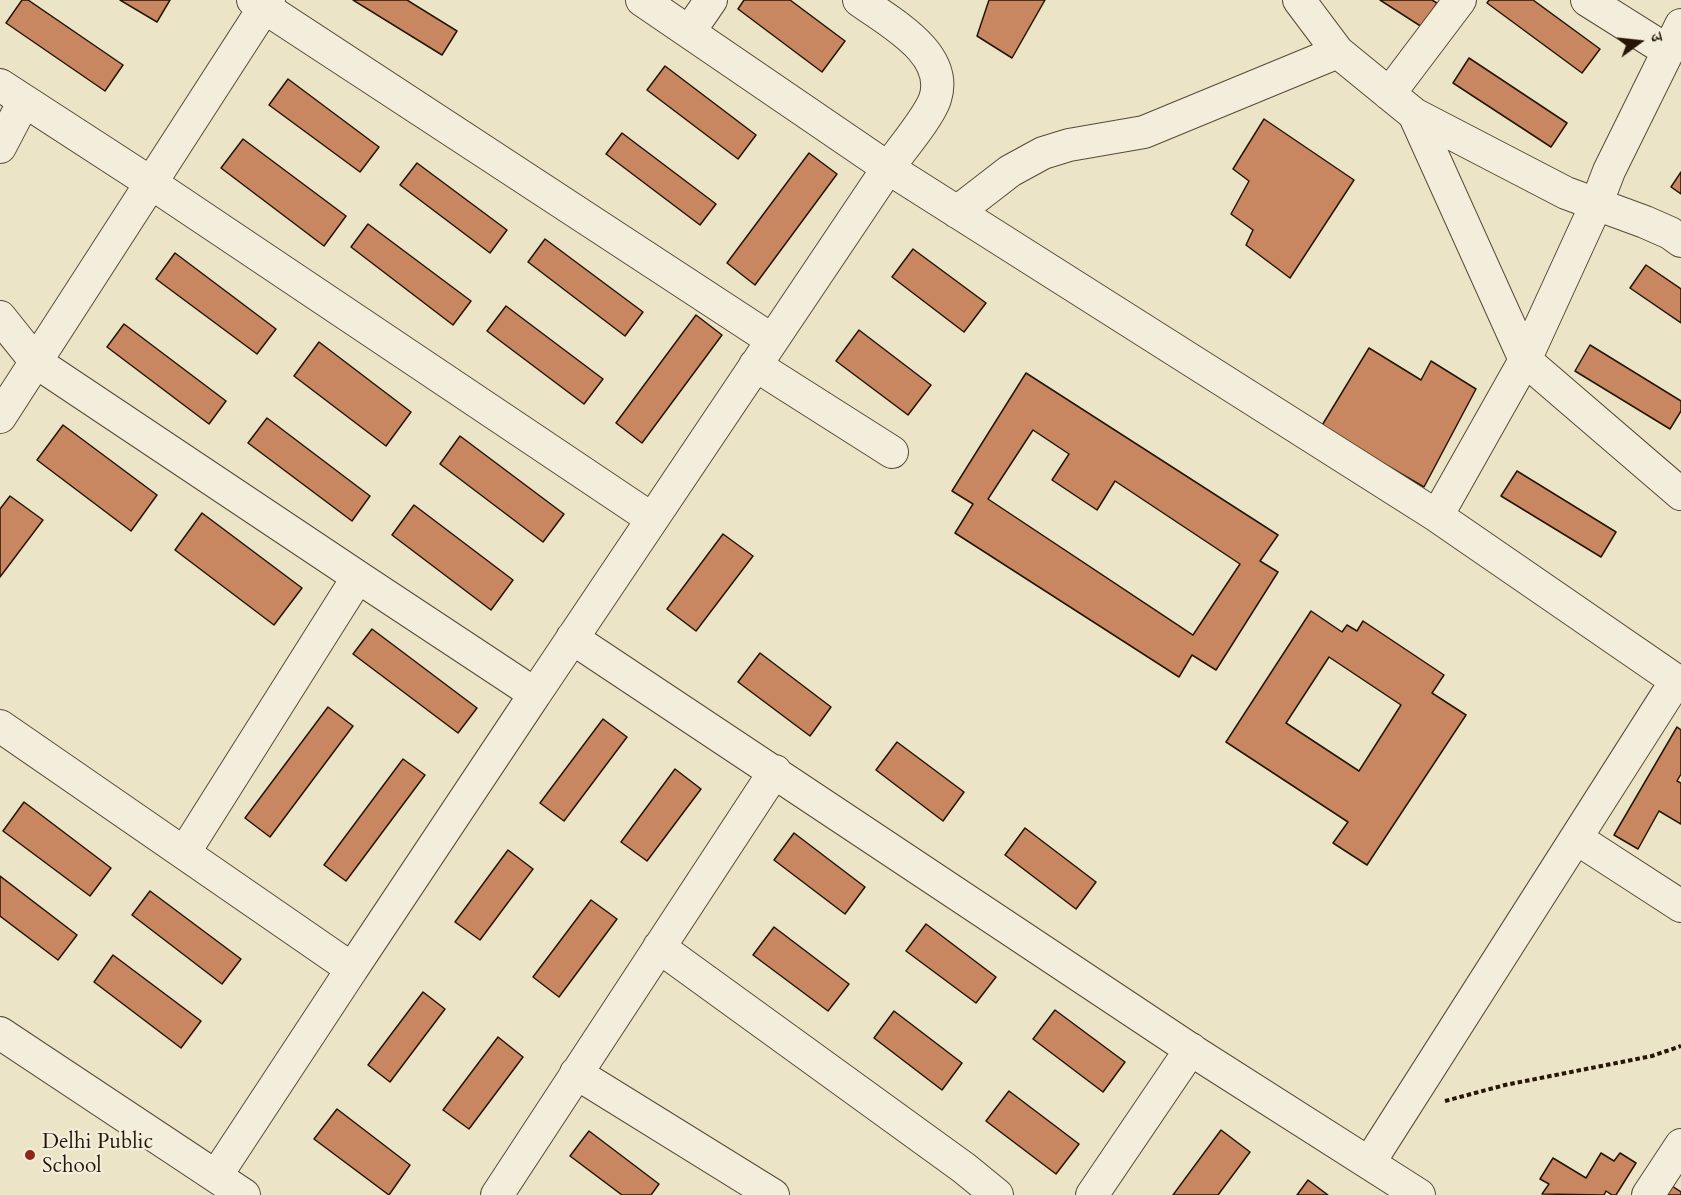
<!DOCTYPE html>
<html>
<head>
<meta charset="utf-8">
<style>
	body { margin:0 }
	#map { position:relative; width:1681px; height:1195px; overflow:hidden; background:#ece4c7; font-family:Cardo,"Noto Serif Devanagari",serif }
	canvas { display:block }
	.north { position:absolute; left:1609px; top:12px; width:60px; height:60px; -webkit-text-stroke:4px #f3eddb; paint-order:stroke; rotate:75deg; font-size:16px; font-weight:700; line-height:24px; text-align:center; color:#261606 }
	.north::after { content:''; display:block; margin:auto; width:21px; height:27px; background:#261606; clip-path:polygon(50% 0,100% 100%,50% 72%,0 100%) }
</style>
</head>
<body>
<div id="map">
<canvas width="1681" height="1195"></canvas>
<div class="north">उ</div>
</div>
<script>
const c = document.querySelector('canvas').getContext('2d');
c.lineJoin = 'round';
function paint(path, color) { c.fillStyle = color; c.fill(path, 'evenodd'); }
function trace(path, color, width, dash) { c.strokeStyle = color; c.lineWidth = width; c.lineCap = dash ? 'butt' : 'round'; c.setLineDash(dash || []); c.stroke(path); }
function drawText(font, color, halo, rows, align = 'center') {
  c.font = font + ' Cardo,serif'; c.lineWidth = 4.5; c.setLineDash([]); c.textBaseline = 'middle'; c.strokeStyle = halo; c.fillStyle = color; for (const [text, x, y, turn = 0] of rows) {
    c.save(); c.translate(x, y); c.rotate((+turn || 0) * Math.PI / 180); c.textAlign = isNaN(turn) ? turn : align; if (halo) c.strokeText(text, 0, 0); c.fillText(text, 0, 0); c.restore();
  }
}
const building = new Path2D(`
	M22,0H28L123,65L105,91L6,23Z
	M120,0H170L157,22Z
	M353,0H407L457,31L442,55Z
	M744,0H790L845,41L822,72L738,9Z
	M989,0H1045L1012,58L977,36Z
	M1380,0H1432L1437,3L1422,27Z
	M1489,0H1533L1600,49L1582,73L1487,3Z
	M1469,58L1567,123L1551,147L1453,83Z
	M665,66L756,135L738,159L647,90Z
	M288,79L379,147L360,172L269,105Z
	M1264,119L1354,180L1290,278L1246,245L1253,230L1231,214L1249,181L1233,169Z
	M622,133L716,204L700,225L606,154Z
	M243,139L346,216L324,246L221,168Z
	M809,153L837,174L755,285L727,263Z
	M417,163L507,230L490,253L400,185Z
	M1681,172V194L1671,187Z
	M368,224L471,301L453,325L351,247Z
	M545,239L643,312L625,336L528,262Z
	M913,249L986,303L964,332L892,277Z
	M175,253L276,329L257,354L156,279Z
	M1646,265L1681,289V323L1630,288Z
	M506,306L603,379L584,404L487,331Z
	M696,315L722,335L642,443L616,423Z
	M124,324L226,401L209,424L107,347Z
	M859,330L931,385L908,415L836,361Z
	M319,342L411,412L386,446L294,376Z
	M1590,345L1681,401V411L1670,429L1575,371Z
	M1369,348L1421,380L1431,361L1476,389L1424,487L1321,427Z
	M1026,373L1278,535L1260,561L1278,572L1216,670L1192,655L1179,677L955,533L973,504L952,491ZM1033,430L1069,454L1052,480L1097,510L1115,481L1240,564L1193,635L988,499Z
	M267,418L370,496L352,521L248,443Z
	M63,425L157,495L131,531L37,460Z
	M460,436L564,514L543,542L440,464Z
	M1517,471L1616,532L1601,557L1501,496Z
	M10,496L43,520L0,577V509Z
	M414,505L513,580L491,610L392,535Z
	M202,513L302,588L274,625L175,550Z
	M723,534L753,556L696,631L667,609Z
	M1311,611L1342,632L1347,625L1357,631L1363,621L1444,675L1432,693L1466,715L1367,865L1333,843L1348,822L1226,742ZM1329,657L1401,705L1359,771L1286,723Z
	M372,629L477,708L458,733L353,654Z
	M760,653L831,707L810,736L738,682Z
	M328,707L353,726L270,837L245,818Z
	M603,719L627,737L564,821L540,803Z
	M1677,727L1681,730V774L1677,781L1681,783V824L1659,811L1638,849L1614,835Z
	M897,742L964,792L943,821L876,770Z
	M403,759L425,775L346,881L324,865Z
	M675,769L701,789L647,861L621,842Z
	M24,802L111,868L90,896L3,831Z
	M1025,828L1096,882L1076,909L1005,855Z
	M794,833L865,887L845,914L774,860Z
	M508,850L533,869L480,940L455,922Z
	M0,876L77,935L58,960L0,916Z
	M150,891L241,959L222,984L132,915Z
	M591,900L617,919L559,997L533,977Z
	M926,924L996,977L976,1003L906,951Z
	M774,927L849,984L828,1011L753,955Z
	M113,955L201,1021L181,1048L94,982Z
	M423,992L445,1009L390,1082L368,1065Z
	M1055,1010L1125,1062L1103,1092L1033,1039Z
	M894,1011L962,1063L942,1090L874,1038Z
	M498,1037L523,1057L469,1129L443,1110Z
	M1009,1091L1079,1144L1056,1174L986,1121Z
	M337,1109L410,1165L389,1195L314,1139Z
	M1221,1130L1250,1152L1218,1195H1173Z
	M589,1131L659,1184L651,1195H622L570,1156Z
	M1601,1153L1614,1161L1620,1153L1636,1163L1616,1195H1612L1606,1191L1604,1195L1542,1194L1549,1184L1540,1179L1553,1158L1586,1178Z
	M1308,1180L1328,1195H1297Z
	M1672,1186L1681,1192V1195H1666Z`);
paint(building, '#c88761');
trace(building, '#261606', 1.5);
const street = new Path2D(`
	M253,0L772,340
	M859,0C889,22 950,53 935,99C929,117 900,151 888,168L1437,516L1681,684
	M1299,0L1338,52L1414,114L1566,193L1645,222L1670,233L1681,241
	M1587,0L1668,51
	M689,32L711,0
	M0,85L151,183L652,519
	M1389,94L1460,0
	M1414,114L1525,360L1681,494
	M0,147L24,101
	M957,212L1010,171L1043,153L1069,145L1144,132L1338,52
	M0,317L36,362L358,577L184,853
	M755,365L892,452
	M0,417L269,0
	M1437,516L1525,360L1596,205L1609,171L1681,25
	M572,638L1196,1053L1419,1195
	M535,694L888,168L642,0
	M0,726L352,969L216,1176
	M1576,838L1681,906
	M659,947L964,1168L997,1195
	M352,969L535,694L358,577
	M0,1033L244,1195
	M576,1073L773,1195
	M1369,1163L1676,681
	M497,1195L775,771
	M1092,1195L1191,1049
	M1648,1195L1681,1145`);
trace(street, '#584a36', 34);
trace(new Path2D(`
	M1445,1101L1505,1085L1652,1056L1681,1046`), '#261606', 4, [4.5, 3]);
trace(street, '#f3eddb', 32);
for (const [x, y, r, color] of [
	[30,1155,6,"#8f2418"]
]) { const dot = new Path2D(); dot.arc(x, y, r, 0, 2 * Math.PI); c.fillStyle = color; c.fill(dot); trace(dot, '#f3eddb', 2); }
drawText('21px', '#261606', '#f3eddb', [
	["Delhi Public",42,1143],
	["School",42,1167]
], 'left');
</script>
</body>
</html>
